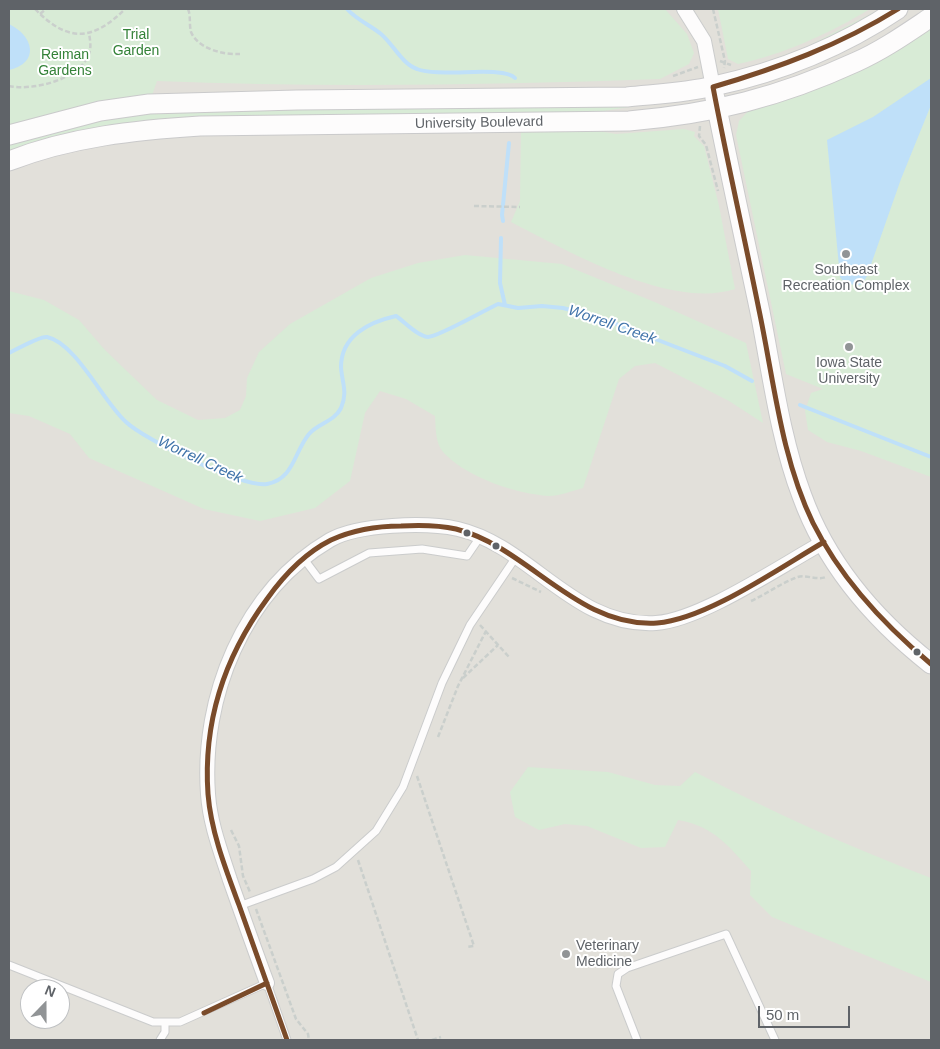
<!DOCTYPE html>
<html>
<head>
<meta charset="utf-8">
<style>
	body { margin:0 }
	#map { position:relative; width:940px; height:1049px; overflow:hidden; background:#efeeea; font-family:Arial,sans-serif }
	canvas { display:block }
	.frame { position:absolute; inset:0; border:10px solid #5f6368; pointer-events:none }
	.north { position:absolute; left:20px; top:979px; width:50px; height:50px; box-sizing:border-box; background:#fff; border:1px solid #bfc1c3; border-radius:50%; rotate:22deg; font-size:14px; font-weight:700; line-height:20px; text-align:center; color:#5f6368 }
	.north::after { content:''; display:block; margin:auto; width:18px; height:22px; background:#919496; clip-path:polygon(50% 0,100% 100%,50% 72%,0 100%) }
	.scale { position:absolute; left:758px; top:1006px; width:92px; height:22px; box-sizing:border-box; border:2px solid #5f6368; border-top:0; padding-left:6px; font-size:15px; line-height:18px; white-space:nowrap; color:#5f6368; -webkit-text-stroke:4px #fff; paint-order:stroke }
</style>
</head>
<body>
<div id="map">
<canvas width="940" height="1049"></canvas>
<div class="frame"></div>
<div class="north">N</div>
<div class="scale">50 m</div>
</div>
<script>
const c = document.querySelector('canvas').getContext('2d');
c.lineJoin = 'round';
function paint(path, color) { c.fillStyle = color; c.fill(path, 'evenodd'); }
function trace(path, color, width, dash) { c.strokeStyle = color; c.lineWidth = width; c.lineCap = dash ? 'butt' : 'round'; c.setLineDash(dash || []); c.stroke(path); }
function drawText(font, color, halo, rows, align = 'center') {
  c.font = font + ' Arial,sans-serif'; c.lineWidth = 4; c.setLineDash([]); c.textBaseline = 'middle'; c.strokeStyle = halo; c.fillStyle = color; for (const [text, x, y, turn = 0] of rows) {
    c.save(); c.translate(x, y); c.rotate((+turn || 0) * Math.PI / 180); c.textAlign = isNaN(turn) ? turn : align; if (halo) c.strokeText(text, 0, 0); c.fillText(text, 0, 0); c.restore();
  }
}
paint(new Path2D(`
	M9,9H931V1040H9ZM30,989H60V1019H30Z`), '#e2e0da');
paint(new Path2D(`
	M9,9H665L687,34L694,53L689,64L660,79C492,85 324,88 157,81L149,104L9,135Z
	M718,9H870C830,33 785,54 738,64L728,59Z
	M880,9H885L807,50L732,74L806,47Z
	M931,24V477L861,451L827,442L808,430L805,411L811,393L823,389L786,374L736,135L739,121L750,109Z
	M628,103L629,107L585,114L360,116L9,152V142L32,134L147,111Z
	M521,129H586L616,134L684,129L695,132L694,136L704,146L719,206L735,289C670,310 568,251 511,222L520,201Z
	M465,255L562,264L657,303L746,343L763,423L729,401L655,363L635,366L619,379L583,488C572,491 559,496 549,496C517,494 469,478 446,455C435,445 436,430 435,416L406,399L380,391L365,413L350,481L315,508L260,521L204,509L89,458L70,434L29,416L9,413V291L44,300L79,320L105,350L157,400L198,420L225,418L240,410L246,396L247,378L259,352L290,324L371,278L418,263Z
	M528,767L608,772L655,785L680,786L695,772C772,812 850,847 931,878V982L772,917L750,895L751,871C728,845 713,826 678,820L665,847L641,848L587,826L565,824L539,830L515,817L510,792Z`), '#d8ebd6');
paint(new Path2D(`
	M9,24C34,36 40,63 9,70Z
	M931,78V105L901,179L867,276L862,284L857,286L844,282L840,277L827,140L873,117Z`), '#bfe0f9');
trace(new Path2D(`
	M347,9C357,20 370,25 381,34C393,44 402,64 417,69C439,78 503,65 515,78
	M503,221L502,215L509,143
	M501,238L500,283L505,305
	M9,353C17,349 40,336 47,337C76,343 104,403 126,422C145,440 243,488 267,484C294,479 294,452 309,434C318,423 334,422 341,408C348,392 342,383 341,367C341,336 369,322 396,316C405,322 417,336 428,337C438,337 485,310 498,304L518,308L542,306L563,308L601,318L725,366L752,381
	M800,405L931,457`), '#bfe0f9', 4);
const service = new Path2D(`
	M304,559L319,579L369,553L422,549L467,556L480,537
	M239,906L313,879L336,867L376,831L403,787L442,683L470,625L516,557
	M9,965L153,1022H180L267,983L287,1040
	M160,1040L165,1032V1022
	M637,1040L616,986L618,974L627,968L726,934L775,1040`);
const minor = new Path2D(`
	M684,9L704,41L713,87
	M267,983C254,948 242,914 230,880C221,852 210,824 208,794C201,698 243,591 330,540C358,524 426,522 458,529C531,546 574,628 656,623C701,620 782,565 824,542`);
const secondary = new Path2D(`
	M715,98C729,169 745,241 760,312C772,373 780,438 802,496C827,565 875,620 931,664
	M9,135L100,111L149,104L297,100L627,97C656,94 685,93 714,86C779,72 843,46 898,9
	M9,161C70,137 136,130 200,126L629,121C712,114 780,97 856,62C883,50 907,33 931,17`);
trace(service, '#cbcccc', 9);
trace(minor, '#cbcccc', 16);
trace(secondary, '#cacacb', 21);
trace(new Path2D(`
	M35,9C67,42 92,42 125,9
	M188,9C191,16 189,25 191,32C198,49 224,55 240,54
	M713,9L725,61L724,68
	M40,14L46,9
	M720,61L731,65
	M673,76L698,67
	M9,86C32,91 78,80 88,56C92,48 90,40 89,33
	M700,126L699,136L706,145L718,191
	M474,206L520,207
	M512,578L541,592
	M751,601C766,594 780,584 795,578C805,573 815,581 826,577
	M480,625L509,657
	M463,678L498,645
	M438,737L458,686L486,631
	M417,776L474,946L466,947
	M231,830L239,846L243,876L250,892
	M358,860L418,1040
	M256,909L296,1019L308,1034L309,1040
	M432,1040L441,1037`), '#cacfcc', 2.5, [5, 2.5]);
trace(service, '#fdfcfc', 7);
trace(minor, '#fdfcfc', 14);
trace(secondary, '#fdfcfc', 19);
trace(new Path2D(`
	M898,9C840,45 778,68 713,87C727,161 744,235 759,310C774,381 781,457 813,523C841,579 883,624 931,664
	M204,1013L267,983
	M287,1040C271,995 255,950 239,905C226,870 211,832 208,794C203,722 225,656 267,599C284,575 305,553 331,540C353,530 377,526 401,526C419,525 438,525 456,529C528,547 577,628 657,623C707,619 779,568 824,542`), '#7a4b2a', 5);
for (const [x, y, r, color] of [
	[846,254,5,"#919496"],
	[849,347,5,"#919496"],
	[467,533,4.5,"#5f6368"],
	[496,546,4.5,"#5f6368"],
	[917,652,4.5,"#5f6368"],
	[566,954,5,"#919496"]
]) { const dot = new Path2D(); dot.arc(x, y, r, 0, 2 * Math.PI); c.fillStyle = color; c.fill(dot); trace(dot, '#fff', 2); }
drawText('14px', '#348238', '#fff', [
	["Trial",136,35],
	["Garden",136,51],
	["Reiman",65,55],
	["Gardens",65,71]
]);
drawText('14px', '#5f6368', '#fff', [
	["University Boulevard",479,123,-1]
]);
drawText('14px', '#5f6368', '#fff', [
	["Southeast",846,270],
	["Recreation Complex",846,286],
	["Iowa State",849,363],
	["University",849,379],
	["Veterinary",576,946,"left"],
	["Medicine",576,962,"left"]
]);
drawText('italic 15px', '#4174aa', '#fff', [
	["Worrell Creek",612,325,19],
	["Worrell Creek",200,460,25]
]);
</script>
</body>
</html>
